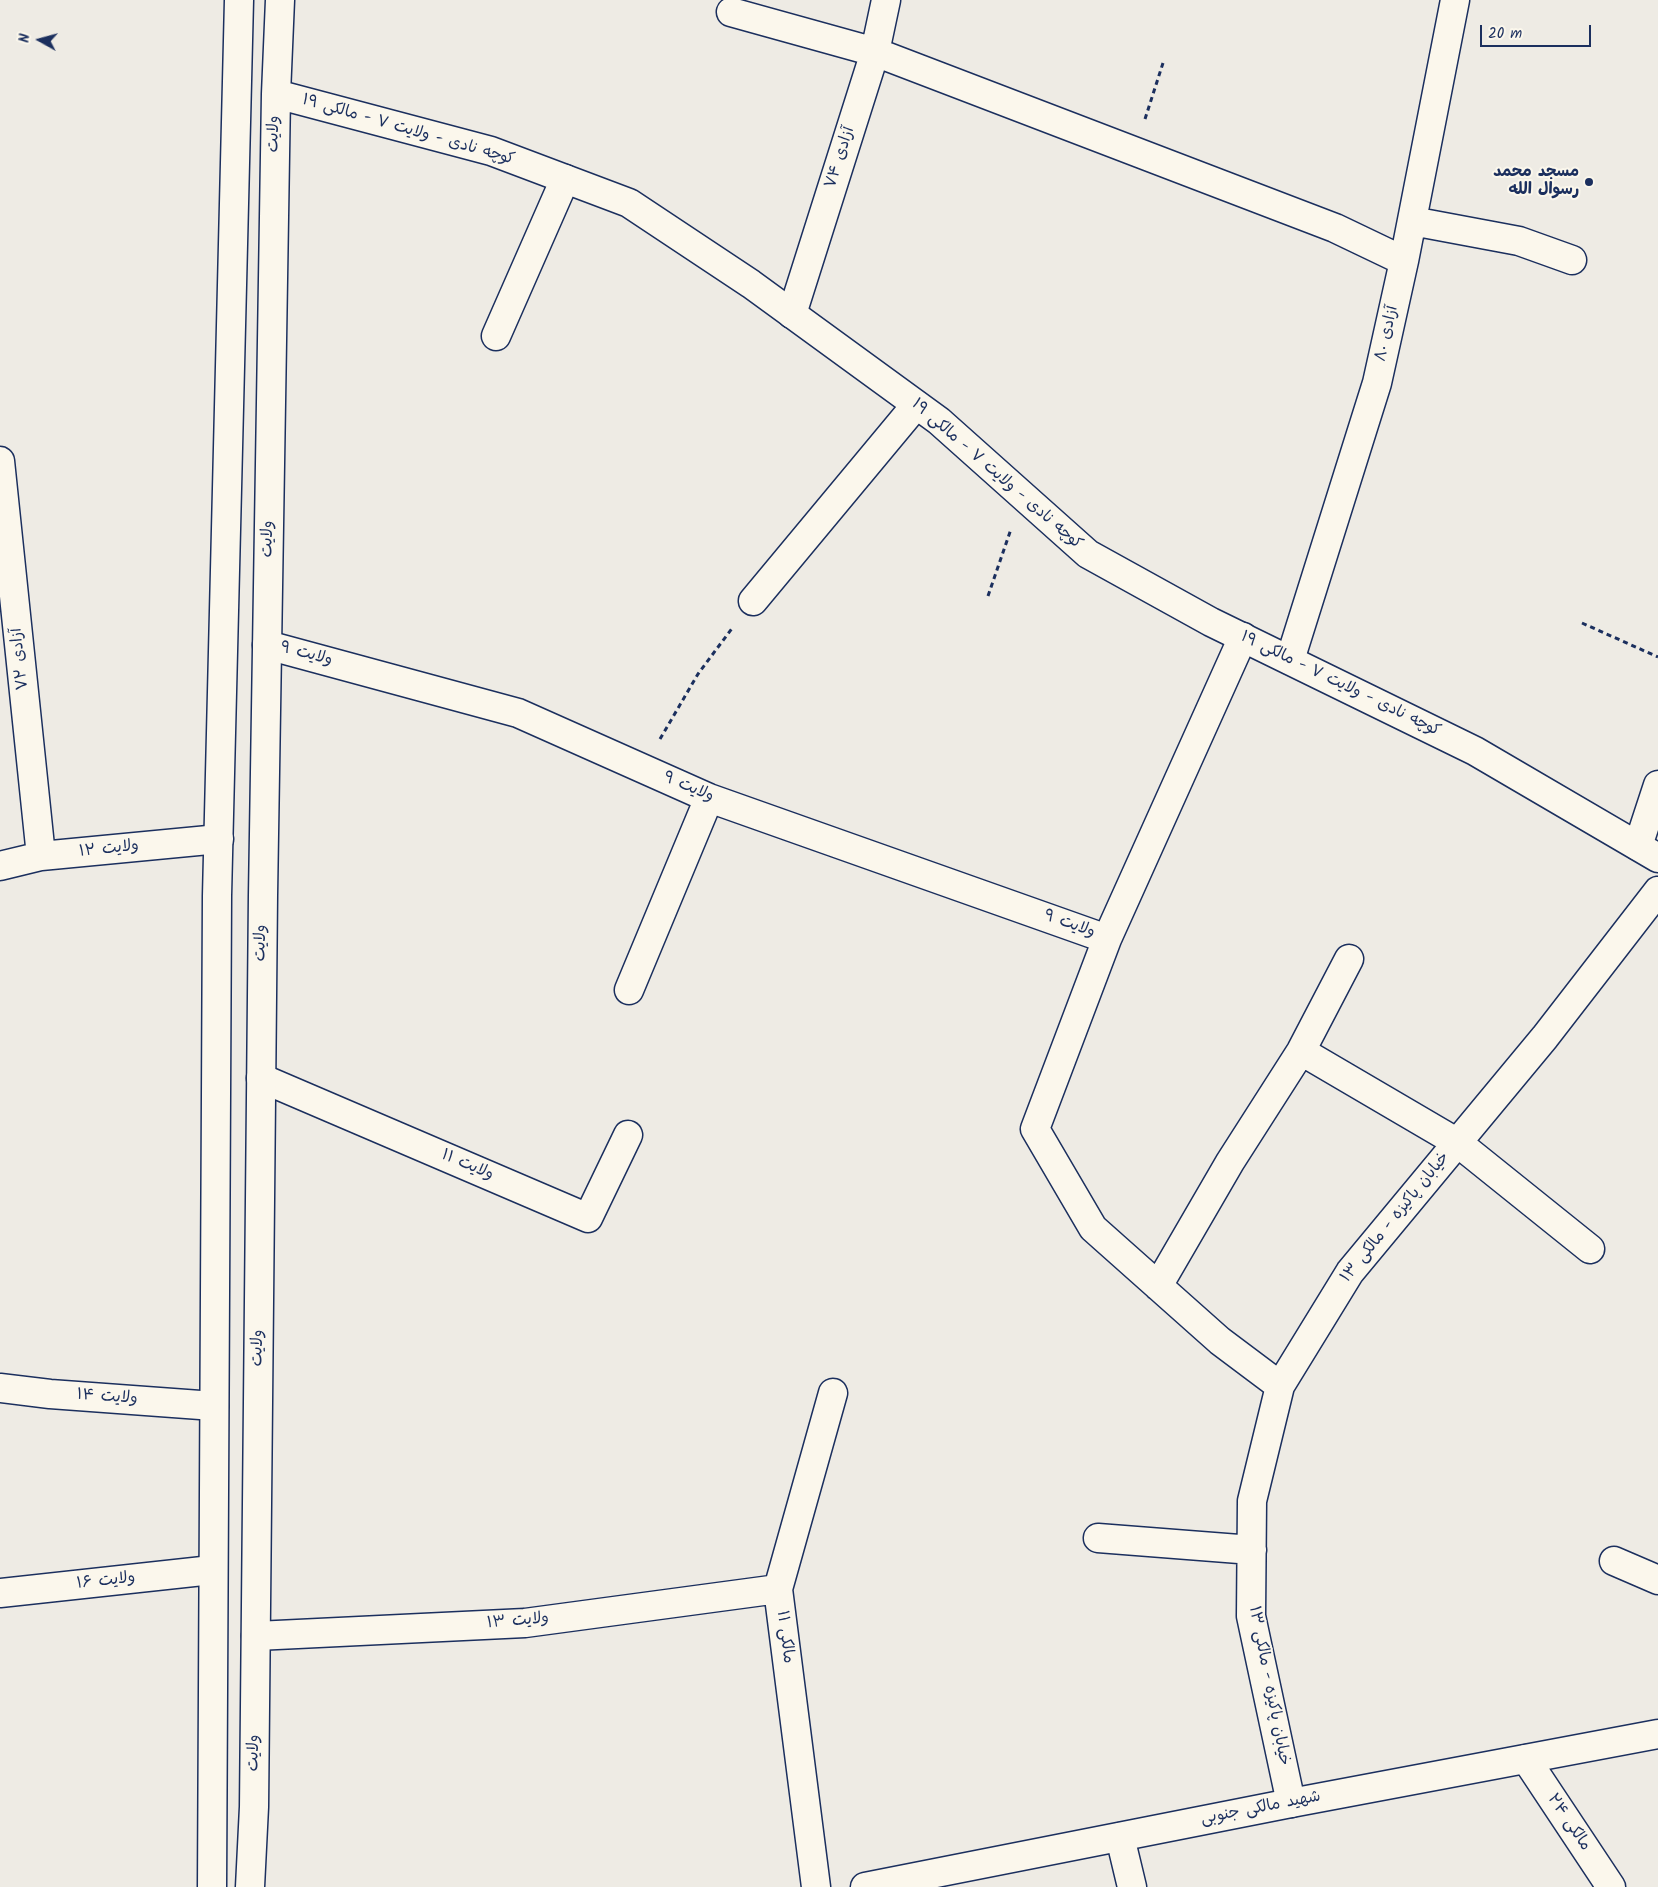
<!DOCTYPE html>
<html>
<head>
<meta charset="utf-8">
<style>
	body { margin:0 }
	#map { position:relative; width:1658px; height:1887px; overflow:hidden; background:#eeebe4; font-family:Kalam,sans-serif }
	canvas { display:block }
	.north { position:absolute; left:15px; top:15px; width:50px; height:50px; -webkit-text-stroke:4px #fbf7ec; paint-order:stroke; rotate:277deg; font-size:14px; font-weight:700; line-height:20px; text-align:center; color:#1b2f5e }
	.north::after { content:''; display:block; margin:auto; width:18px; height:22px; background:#1b2f5e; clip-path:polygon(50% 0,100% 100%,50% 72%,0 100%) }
	.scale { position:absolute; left:1480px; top:25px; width:111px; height:22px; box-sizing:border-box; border:2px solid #1b2f5e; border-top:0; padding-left:6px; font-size:15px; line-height:18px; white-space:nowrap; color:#1b2f5e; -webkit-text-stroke:4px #fbf7ec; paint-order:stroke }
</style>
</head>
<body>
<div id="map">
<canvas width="1658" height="1887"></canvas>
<div class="north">N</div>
<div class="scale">20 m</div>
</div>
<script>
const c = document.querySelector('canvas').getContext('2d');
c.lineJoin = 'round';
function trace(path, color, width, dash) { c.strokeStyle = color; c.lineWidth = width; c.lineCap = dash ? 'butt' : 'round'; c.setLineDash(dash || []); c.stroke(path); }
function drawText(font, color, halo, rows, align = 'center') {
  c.font = font + ' Kalam,"Playpen Sans Arabic",sans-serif'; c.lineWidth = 4; c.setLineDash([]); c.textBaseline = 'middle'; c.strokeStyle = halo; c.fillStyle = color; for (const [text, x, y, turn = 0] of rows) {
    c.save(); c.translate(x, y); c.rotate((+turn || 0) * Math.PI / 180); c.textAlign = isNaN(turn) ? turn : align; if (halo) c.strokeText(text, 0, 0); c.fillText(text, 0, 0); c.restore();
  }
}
const street = new Path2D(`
	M731,12L875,52L1335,228L1404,261
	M1412,221L1519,241L1572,260
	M792,314L875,52L886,0
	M496,336L565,179
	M0,461L41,856
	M753,601L916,405
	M1243,637L1107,939L1035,1129L1093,1228L1220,1341L1280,1386
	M267,645L518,713L709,798L1107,939
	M1290,660L1377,383L1404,261L1455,0
	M1638,846L1658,785
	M0,866L41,856L219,839
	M629,990L709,798
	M1301,1051L1458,1143L1590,1249
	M261,1078L588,1218L628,1135
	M1158,1286L1230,1162L1301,1051L1349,959
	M0,1388L50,1394L214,1406
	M1098,1538L1252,1550
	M1614,1561L1658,1580
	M0,1593L212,1570
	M256,1636L525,1623L778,1589
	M1526,1759L1611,1887
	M1291,1803L1251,1616L1252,1501L1280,1386L1350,1272L1545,1037L1658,891
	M1120,1837L1132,1887
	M816,1887L778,1589L833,1393`);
const secondary = new Path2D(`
	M276,94L491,151L629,203L751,284L939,421L1088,554L1211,622L1475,751L1658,858
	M212,1887L217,896L239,0
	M250,1887L254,1807L263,895L276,94L280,0
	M865,1887L1291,1803L1658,1734`);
trace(street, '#1b2f5e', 31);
trace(secondary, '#1b2f5e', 31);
trace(new Path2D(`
	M1145,119L1163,63
	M988,596L1011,529
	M1582,623L1658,657
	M660,739L698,674L733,627`), '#1b2f5e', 3, [5, 4]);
trace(street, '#fbf7ec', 28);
trace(secondary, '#fbf7ec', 28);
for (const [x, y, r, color] of [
	[1589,182,5,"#1b2f5e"]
]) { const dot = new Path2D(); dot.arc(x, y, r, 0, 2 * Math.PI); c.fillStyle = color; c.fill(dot); trace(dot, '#fbf7ec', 2); }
drawText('16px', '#1b2f5e', '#fbf7ec', [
	["کوچه نادی - ولایت ۷ - مالکی ۱۹",408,131,16],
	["ولایت",275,134,-89],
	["آزادی ۷۴",841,158,-72],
	["آزادی ۸۰",1388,334,-77],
	["کوچه نادی - ولایت ۷ - مالکی ۱۹",996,475,41],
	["ولایت",269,539,-89],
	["ولایت ۹",306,655,15],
	["آزادی ۷۲",21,659,-96],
	["کوچه نادی - ولایت ۷ - مالکی ۱۹",1340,685,26],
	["ولایت ۹",688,788,23],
	["ولایت ۱۲",109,850,-6],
	["ولایت ۹",1069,925,20],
	["ولایت",262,943,-89],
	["ولایت ۱۱",467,1166,23],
	["خیابان پاکیزه - مالکی ۱۳",1396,1218,-51],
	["ولایت",259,1348,-89],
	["ولایت ۱۴",107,1398,4],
	["ولایت ۱۶",106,1582,-6],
	["ولایت ۱۳",518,1622,-5],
	["مالکی ۱۱",784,1637,83],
	["خیابان پاکیزه - مالکی ۱۳",1268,1686,79],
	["ولایت",255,1753,-89],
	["شهید مالکی جنوبی",1261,1809,-11],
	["مالکی ۲۴",1568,1823,56]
]);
drawText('bold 16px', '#1b2f5e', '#fbf7ec', [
	["مسجد محمد",1579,173],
	["رسوال الله",1579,191]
], 'right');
</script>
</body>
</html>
